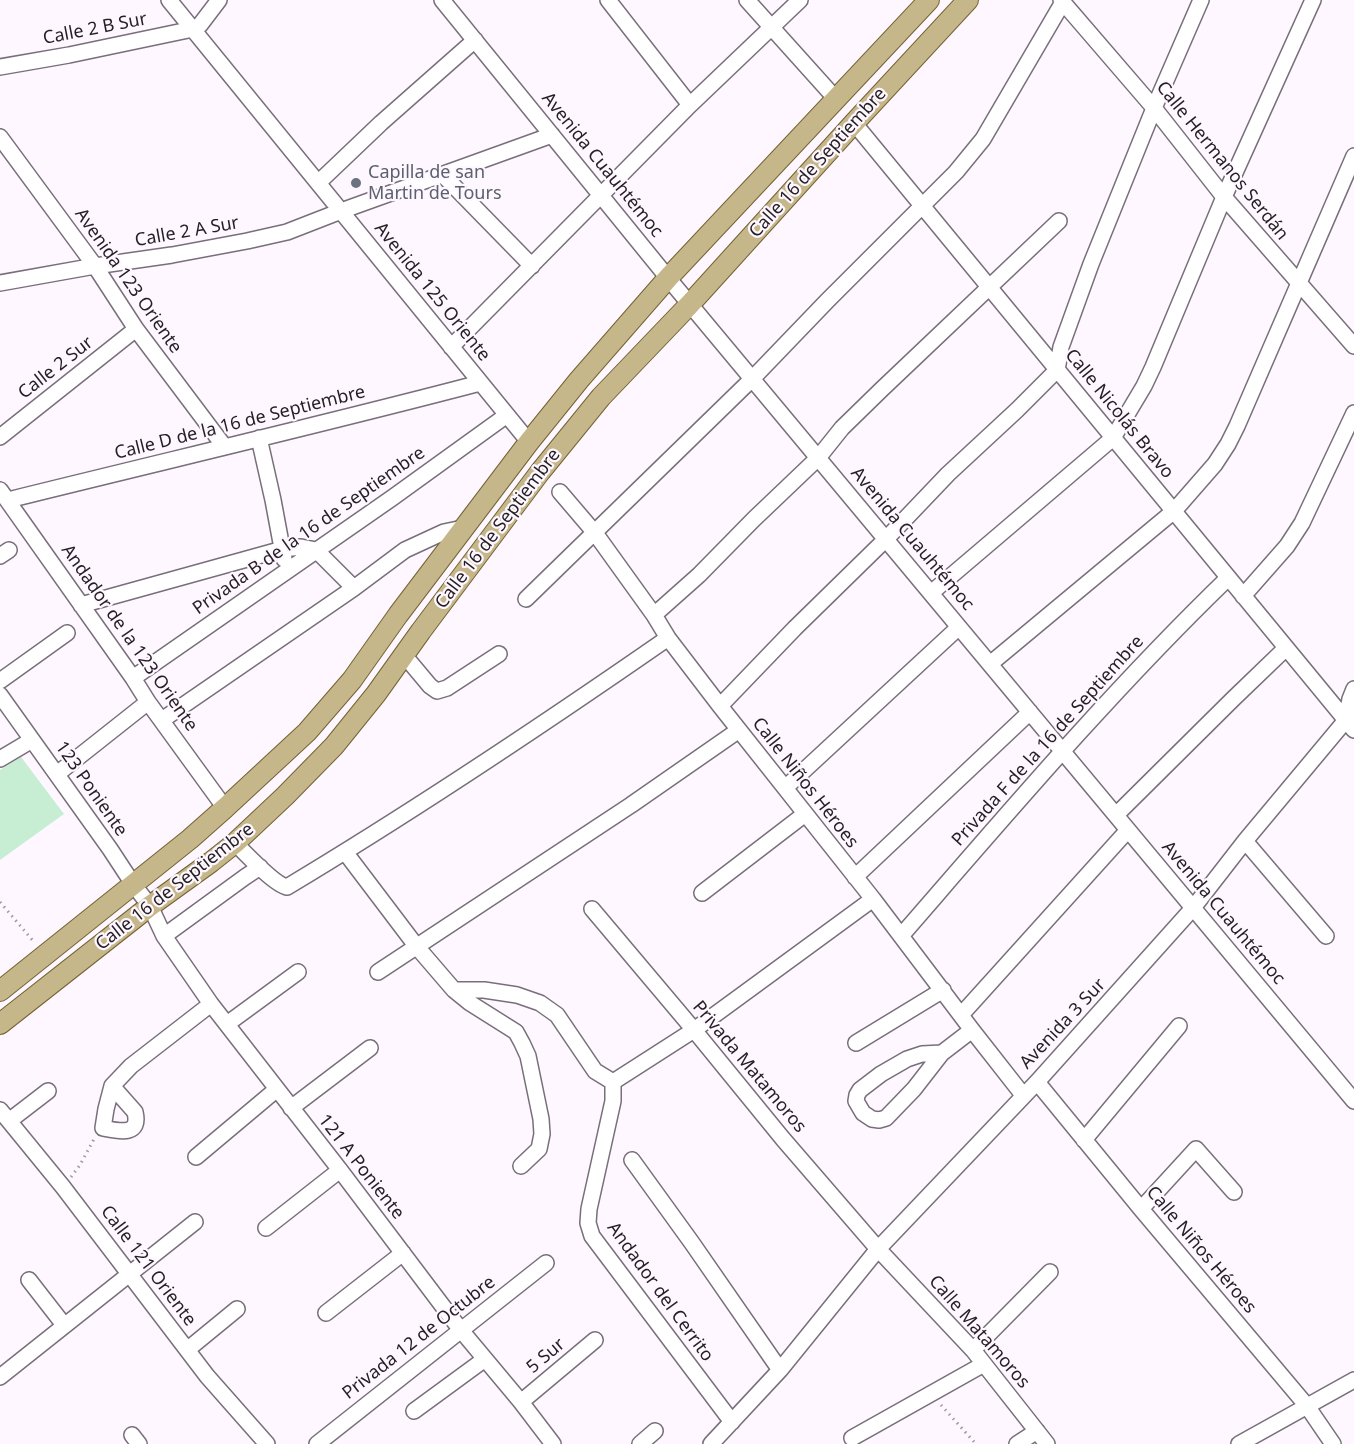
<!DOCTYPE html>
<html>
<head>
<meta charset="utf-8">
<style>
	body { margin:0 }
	canvas { display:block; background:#fef7ff }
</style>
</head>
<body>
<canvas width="1354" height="1444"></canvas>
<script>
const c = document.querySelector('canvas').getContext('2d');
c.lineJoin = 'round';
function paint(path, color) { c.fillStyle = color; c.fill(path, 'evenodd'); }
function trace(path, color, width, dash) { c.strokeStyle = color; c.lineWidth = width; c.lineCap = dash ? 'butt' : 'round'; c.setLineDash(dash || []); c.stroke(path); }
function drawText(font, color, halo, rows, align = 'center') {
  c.font = font + ' "Noto Sans",sans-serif'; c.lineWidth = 4.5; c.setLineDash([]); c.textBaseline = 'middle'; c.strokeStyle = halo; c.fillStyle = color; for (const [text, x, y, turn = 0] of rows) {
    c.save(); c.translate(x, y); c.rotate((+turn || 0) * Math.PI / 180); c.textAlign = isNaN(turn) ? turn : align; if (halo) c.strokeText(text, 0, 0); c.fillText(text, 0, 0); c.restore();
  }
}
paint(new Path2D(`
	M21,757L64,814L0,860V770Z`), '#c7edd3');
const minor = new Path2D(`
	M169,0L529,442
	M442,0L668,278L1354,1101
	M608,0L690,105
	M747,0L836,99
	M1061,0L1154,108L1224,197L1354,346
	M0,67L69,55L193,29L200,25L219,0
	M854,123L1354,730
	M0,137L95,266L136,329L224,446
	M443,175L532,266
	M318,183L381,123L475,40
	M0,283L95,266L172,255L247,241L287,232L341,211L552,135
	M451,347L690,105L800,0
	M0,437L136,329
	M259,438L273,500L284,559
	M0,490L133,678L148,702L225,808
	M560,492L595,533L654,615L668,638L720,706L873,899L972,1030L1023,1095
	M8,500C165,461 324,424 480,383
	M0,556L9,550
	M931,593L1113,438L1144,386L1153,367L1224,197L1313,0
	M1243,596L1287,546L1302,523L1354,413
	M526,599L752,379L827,301L956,172L983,139L1063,2
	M81,605L283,549L301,547L316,550L354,588
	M654,615L699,575L754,519L818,458L842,428L882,389L1059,221
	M404,655L430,686L437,691L447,688L499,654
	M990,664L1174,511L1215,464L1228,444L1237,426L1354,156
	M133,678L392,498L507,415
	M0,681L67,633
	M0,695L110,849L133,884L150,906L164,936L211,1004L340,1170L460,1329L521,1402L553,1444
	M720,706L795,628L886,539L948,474L1017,410L1057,370L1061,347L1091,264L1154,108L1201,0
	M162,720L354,588L405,550L444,532L463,528
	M0,759L32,740
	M57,774L148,702
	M785,788L959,627
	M1116,815L1233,699L1286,648
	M1245,841L1326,936
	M235,843C245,853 275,885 287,887C417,809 544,724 668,638
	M345,852L417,947L454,990L470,1003L516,1032L522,1043L528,1056L541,1119L542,1134L539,1149L521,1166
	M855,877L1030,712
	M702,893L805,814
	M592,909L694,1030L783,1139L878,1249L973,1350L1047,1444
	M164,936L245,877L260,867
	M901,936C1007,814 1112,690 1228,578
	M378,972L631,805L739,730
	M454,990H484L517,995L540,1003L557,1015L595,1071L613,1082V1101L589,1209L588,1223L592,1236L732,1422
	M961,1015L1128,830
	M227,1024L298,972
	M856,1043L943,990
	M942,1053L922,1054L907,1059L881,1074L860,1090L857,1095L856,1101L863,1113L872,1119L879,1120L886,1118L914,1089L942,1053L972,1030
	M613,1082L694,1030L873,899
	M1037,1082L1141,1209L1307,1406L1333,1444
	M112,1086L135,1112C141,1137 118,1131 103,1128L106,1109L112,1086L131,1066L211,1004
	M291,1108L370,1048
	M0,1110L63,1187L207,1376L267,1444
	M9,1121L48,1091
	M1084,1140L1179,1026
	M196,1157L277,1089
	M632,1160L692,1243L780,1370
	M1141,1209L1196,1149L1234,1192
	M266,1228L340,1170
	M29,1280L64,1325
	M326,1313L403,1253
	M187,1350L237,1309
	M973,1350L1050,1272
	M0,1377L195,1222
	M521,1402L595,1340
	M414,1411L485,1359
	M132,1435L139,1444
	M852,1438L984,1364
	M317,1444L546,1263
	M640,1444L655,1431
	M711,1444L780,1370L878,1249L1037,1082L1193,908L1245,841L1346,720L1350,699L1354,689
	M1017,1444L1037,1431
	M1239,1444L1354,1380`);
const major = new Path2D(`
	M0,991L190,839L225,808L307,732L352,680L398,615L529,442L579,380L668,278L929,0
	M0,1024L150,906L211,862L235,843L285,796L334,746L376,694L421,631L540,472L601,397L690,304L854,123L968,0`);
trace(minor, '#786f7a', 18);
trace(major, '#736333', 22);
trace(new Path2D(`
	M0,902L34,942
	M71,1177L80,1165L94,1139
	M941,1405L976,1444`), '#9f99a0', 3, [1.5, 4.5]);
trace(minor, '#fff', 15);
trace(major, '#c5b789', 20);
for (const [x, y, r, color] of [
	[356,183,6,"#6b7280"]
]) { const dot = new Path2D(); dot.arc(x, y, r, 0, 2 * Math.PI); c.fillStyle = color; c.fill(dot); trace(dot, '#fef7ff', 2); }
drawText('18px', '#231f23', '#fef7ff', [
	["Calle 2 B Sur",95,29,-11],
	["Calle Hermanos Serdán",1222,161,51],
	["Calle 16 de Septiembre",818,163,-48],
	["Avenida Cuauhtémoc",602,165,51],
	["Calle 2 A Sur",187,232,-10],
	["Avenida 123 Oriente",128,281,55],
	["Avenida 125 Oriente",432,292,51],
	["Calle 2 Sur",56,368,-38],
	["Calle Nicolás Bravo",1119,414,51],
	["Calle D de la 16 de Septiembre",240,423,-14],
	["Calle 16 de Septiembre",498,529,-53],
	["Privada B de la 16 de Septiembre",309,531,-35],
	["Avenida Cuauhtémoc",912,539,50],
	["Andador de la 123 Oriente",129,638,55],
	["Privada F de la 16 de Septiembre",1048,741,-48],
	["Calle Niños Héroes",805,783,52],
	["123 Poniente",91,789,55],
	["Calle 16 de Septiembre",175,887,-38],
	["Avenida Cuauhtémoc",1223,913,50],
	["Avenida 3 Sur",1063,1024,-47],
	["Privada Matamoros",749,1067,50],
	["121 A Poniente",361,1167,52],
	["Calle Niños Héroes",1201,1250,50],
	["Calle 121 Oriente",148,1266,53],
	["Andador del Cerrito",660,1292,54],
	["Calle Matamoros",979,1332,49],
	["Privada 12 de Octubre",419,1338,-38],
	["5 Sur",546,1356,-40]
]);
drawText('18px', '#5b616d', '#fef7ff', [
	["Capilla de san",368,173],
	["Martin de Tours",368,194]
], 'left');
</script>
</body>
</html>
